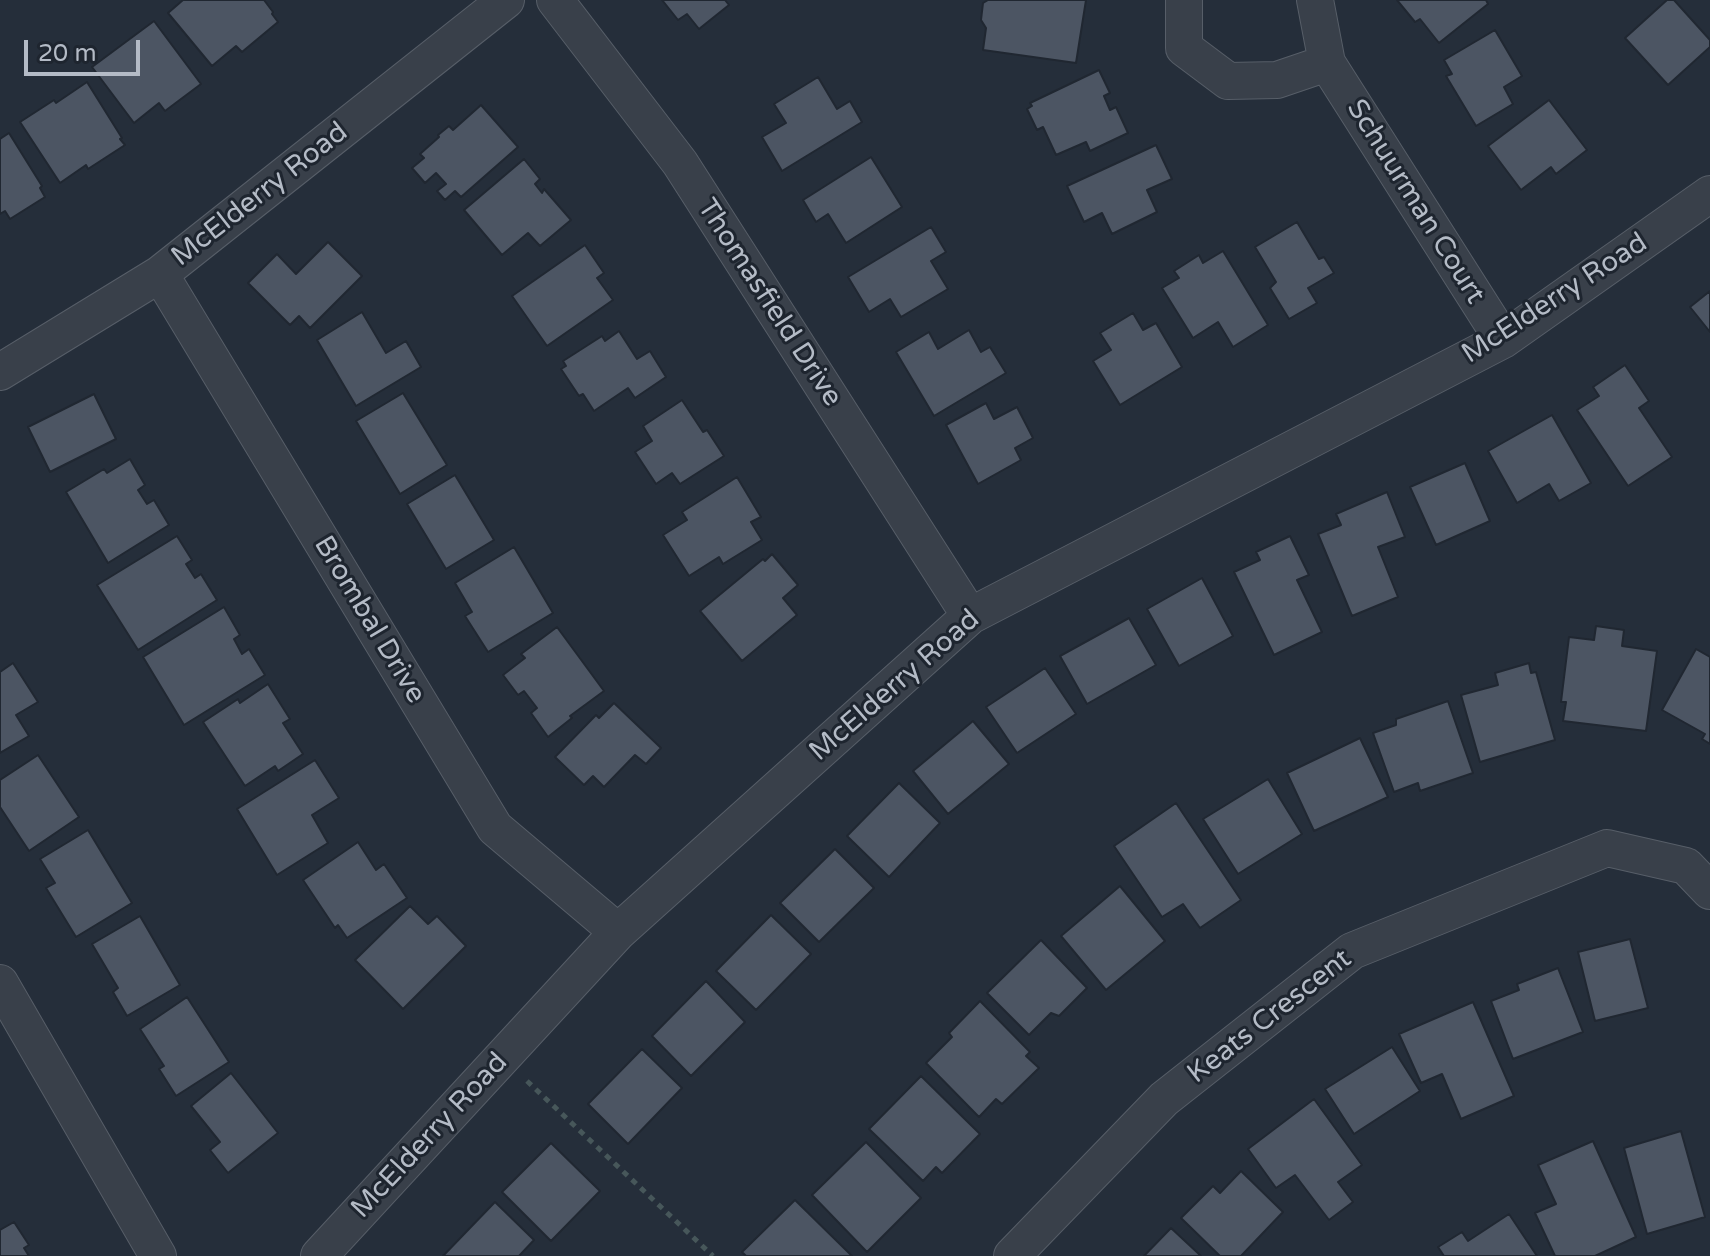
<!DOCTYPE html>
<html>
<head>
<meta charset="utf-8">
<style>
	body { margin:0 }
	#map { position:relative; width:1710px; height:1256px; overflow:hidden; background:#252e3a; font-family:"Varela Round",sans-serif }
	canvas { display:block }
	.scale { position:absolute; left:24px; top:40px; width:116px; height:36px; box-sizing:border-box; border:4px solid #b4bbc6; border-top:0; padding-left:10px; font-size:24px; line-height:28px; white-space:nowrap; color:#b4bbc6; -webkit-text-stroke:6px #1e252f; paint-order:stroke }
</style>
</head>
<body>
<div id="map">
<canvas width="1710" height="1256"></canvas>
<div class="scale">20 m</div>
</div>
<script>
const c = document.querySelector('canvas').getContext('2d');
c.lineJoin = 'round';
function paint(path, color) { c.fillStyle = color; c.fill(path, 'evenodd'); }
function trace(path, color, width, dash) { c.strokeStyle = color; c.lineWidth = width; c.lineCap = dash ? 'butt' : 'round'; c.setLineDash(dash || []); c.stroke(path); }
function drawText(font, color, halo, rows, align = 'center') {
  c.font = font + ' "Varela Round",sans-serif'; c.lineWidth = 6; c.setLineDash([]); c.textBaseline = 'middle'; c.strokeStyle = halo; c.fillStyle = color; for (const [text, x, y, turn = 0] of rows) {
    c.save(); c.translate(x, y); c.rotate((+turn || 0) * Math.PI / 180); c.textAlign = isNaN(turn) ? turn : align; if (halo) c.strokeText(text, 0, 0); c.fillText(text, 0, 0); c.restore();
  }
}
const building = new Path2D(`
	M183,0H264L273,12L272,14L278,22L242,52L236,46L212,66L168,13Z
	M662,0H725L729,5L699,29L687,14L678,20Z
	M988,0H1086L1076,63L983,50L986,28L981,20L983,3Z
	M1397,0H1486L1488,4L1439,43L1420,19L1415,22Z
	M1667,0H1674L1710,40V47L1668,85L1625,38Z
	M154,21L201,84L165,111L159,103L134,123L92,67Z
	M1495,30L1522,76L1504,87L1513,104L1476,126L1446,76L1452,74L1444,60Z
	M1099,70L1110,93L1104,96L1110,110L1116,107L1128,133L1090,151L1086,142L1056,155L1043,127L1037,130L1027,109L1032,106L1030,103Z
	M818,77L837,109L850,101L862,122L782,171L762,137L786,123L774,104Z
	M87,82L122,138L120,139L125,145L88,169L86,165L60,183L20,122L54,100L56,103Z
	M1549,100L1587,150L1556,174L1551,167L1521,190L1488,146Z
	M481,105L518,147L461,197L455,191L445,200L437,191L446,184L436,173L425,183L412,168L424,158L420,154L439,137L438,135L449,126L453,130Z
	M9,133L42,186L40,188L45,197L10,219L5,211L0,214V139Z
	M1156,145L1172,179L1147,190L1157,212L1112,234L1102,213L1084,222L1067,186Z
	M871,157L902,207L846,243L828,214L816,222L803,200Z
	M524,159L540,179L535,184L542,193L544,189L571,220L540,246L528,233L502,255L464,210Z
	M1297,222L1319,259L1324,257L1334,273L1308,288L1317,303L1289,319L1270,288L1276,282L1255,247Z
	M931,227L946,252L931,261L948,289L901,317L890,299L869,312L848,277Z
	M328,242L362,276L310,328L299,316L290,325L248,283L277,254L296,274Z
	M585,245L604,273L597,278L613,300L547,346L512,296Z
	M1223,251L1268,325L1233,347L1218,322L1193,338L1162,288L1179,278L1174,271L1199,255L1203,263Z
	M1710,291V332L1690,307Z
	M362,312L386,353L406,341L421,367L356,406L317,340Z
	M1133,313L1143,330L1156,323L1182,367L1120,405L1093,361L1111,350L1100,333Z
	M969,330L981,352L990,347L1006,373L934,416L896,352L929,332L938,349Z
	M619,331L637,359L650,351L666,377L635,398L628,388L594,411L583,394L579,396L561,369L566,366L563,361L602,336L605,341Z
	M1625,365L1649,401L1639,408L1672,457L1628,486L1577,410L1599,396L1593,387Z
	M403,393L447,465L400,494L356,421Z
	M94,394L116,439L50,472L28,427Z
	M682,400L703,432L707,430L724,456L680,484L672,473L656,484L635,452L652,441L643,426Z
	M986,403L994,419L1017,407L1033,438L1015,448L1021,460L978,484L946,425Z
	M1552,415L1591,483L1559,501L1549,484L1517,503L1488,451Z
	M130,459L145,485L138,490L147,504L154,500L169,525L108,563L66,492L104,469L107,473Z
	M1465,463L1490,521L1436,545L1410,487Z
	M455,475L494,540L446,569L407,504Z
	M737,477L761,517L751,522L762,540L723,564L719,557L689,576L663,535L687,520L682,512Z
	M1387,492L1405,537L1378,547L1398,597L1352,616L1318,534L1341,525L1336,514Z
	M177,536L192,560L186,564L195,578L201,574L217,600L138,650L97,585Z
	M1290,536L1309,575L1297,580L1322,632L1274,655L1234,572L1260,560L1256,552Z
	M514,547L553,613L488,652L465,616L472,612L455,583Z
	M772,554L798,585L783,598L797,615L742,661L700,611L763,559L765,561Z
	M1202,578L1233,636L1179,666L1147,609Z
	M224,607L240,635L234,639L242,654L249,649L265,675L184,725L143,657Z
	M1129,618L1156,665L1087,704L1060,656Z
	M1596,626L1624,630L1622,646L1657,651L1646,731L1563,721L1566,702H1561L1569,637L1594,640Z
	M557,627L604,691L570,716L572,718L548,737L531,713L537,708L524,691L518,695L503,675L525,658L521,654Z
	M1696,649L1710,657V744L1702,739L1705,734L1662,710Z
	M13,663L38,702L16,715L29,736L0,753V672Z
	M1529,663L1531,673L1536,672L1555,740L1480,762L1461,695L1498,685L1495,673Z
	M1045,668L1076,714L1017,753L986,707Z
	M268,684L290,719L283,723L303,754L278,771L275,766L245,786L203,722L238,699L240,703Z
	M1448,701L1473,773L1420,791L1418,783L1394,792L1373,733L1396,725V719Z
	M614,703L661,748L646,764L635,755L604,787L593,776L584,785L555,757L596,715L599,718Z
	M973,721L1009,764L948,814L913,771Z
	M1360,738L1388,797L1314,831L1287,773Z
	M38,755L79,817L29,851L0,807V780Z
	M315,760L339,798L312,815L328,843L277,875L237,809Z
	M1268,779L1302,834L1238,874L1203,819Z
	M899,783L940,823L889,877L847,836Z
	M1176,803L1241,900L1200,928L1183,904L1162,917L1114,846Z
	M88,830L132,903L76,937L46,888L55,883L40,859Z
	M358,842L376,870L384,864L407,898L347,938L338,925L335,928L303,880Z
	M835,849L874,888L819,942L780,903Z
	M1120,886L1165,941L1106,990L1061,936Z
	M410,906L428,924L437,916L466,946L403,1009L355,960Z
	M771,915L811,954L756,1010L716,971Z
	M140,916L180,985L127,1016L113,992L118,988L92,944Z
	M1630,939L1648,1008L1595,1021L1578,952Z
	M1041,940L1087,988L1059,1016L1051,1013L1029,1035L987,993Z
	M1558,968L1583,1032L1513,1059L1491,1001L1519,990L1517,984Z
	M706,981L745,1022L691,1076L652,1036Z
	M187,997L229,1062L176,1096L159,1069L164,1066L140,1029Z
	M980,1001L1030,1052L1026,1056L1039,1068L1002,1104L996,1099L979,1117L926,1063L952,1037L949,1033Z
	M1473,1002L1514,1096L1461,1119L1442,1074L1421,1083L1399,1034Z
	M1392,1047L1420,1091L1354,1134L1325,1089Z
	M642,1049L682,1088L628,1144L588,1104Z
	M231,1073L278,1133L228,1173L210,1150L220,1142L191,1106Z
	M921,1076L980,1134L942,1173L936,1167L923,1181L869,1129Z
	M1314,1099L1362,1165L1338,1182L1353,1202L1329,1220L1295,1175L1276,1188L1248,1149Z
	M1681,1131L1705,1217L1647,1234L1624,1148Z
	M1593,1141L1636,1237L1595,1256H1555L1535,1213L1556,1204L1538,1165Z
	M866,1142L921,1198L867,1252L812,1195Z
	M551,1143L600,1191L551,1241L502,1192Z
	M1241,1171L1283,1212L1241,1256H1220L1181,1218L1213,1186L1220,1193Z
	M795,1200L852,1256H746L742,1252Z
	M495,1202L534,1240L519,1256H443Z
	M1509,1214L1537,1256H1444L1438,1247L1462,1232L1468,1241Z
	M14,1222L29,1245L24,1248L29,1256H0V1230Z
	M1171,1228L1201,1256H1144Z`);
paint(building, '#4c5563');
trace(building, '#202731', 2);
const street = new Path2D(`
	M555,0L680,163L970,616
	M1184,0V48L1228,81L1277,80L1327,63
	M1315,0L1327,63L1503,340
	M160,274L495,828L618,932
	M0,372L160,274L506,0
	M0,983L158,1256
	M319,1256L618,932L970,616L1503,340L1710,194
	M1012,1256L1164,1099L1352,951L1607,848L1686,866L1710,891`);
trace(street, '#575e68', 38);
trace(new Path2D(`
	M527,1081L713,1256`), '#47575a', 5, [6, 6]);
trace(street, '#39404a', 36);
drawText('28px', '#b4bbc6', '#1e252f', [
	["McElderry Road",260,195,-38],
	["Schuurman Court",1415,202,58],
	["McElderry Road",1555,299,-33],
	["Thomasfield Drive",769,303,57],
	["Brombal Drive",369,620,59],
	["McElderry Road",895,686,-41],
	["Keats Crescent",1270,1017,-38],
	["McElderry Road",430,1136,-47]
]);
</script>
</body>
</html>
